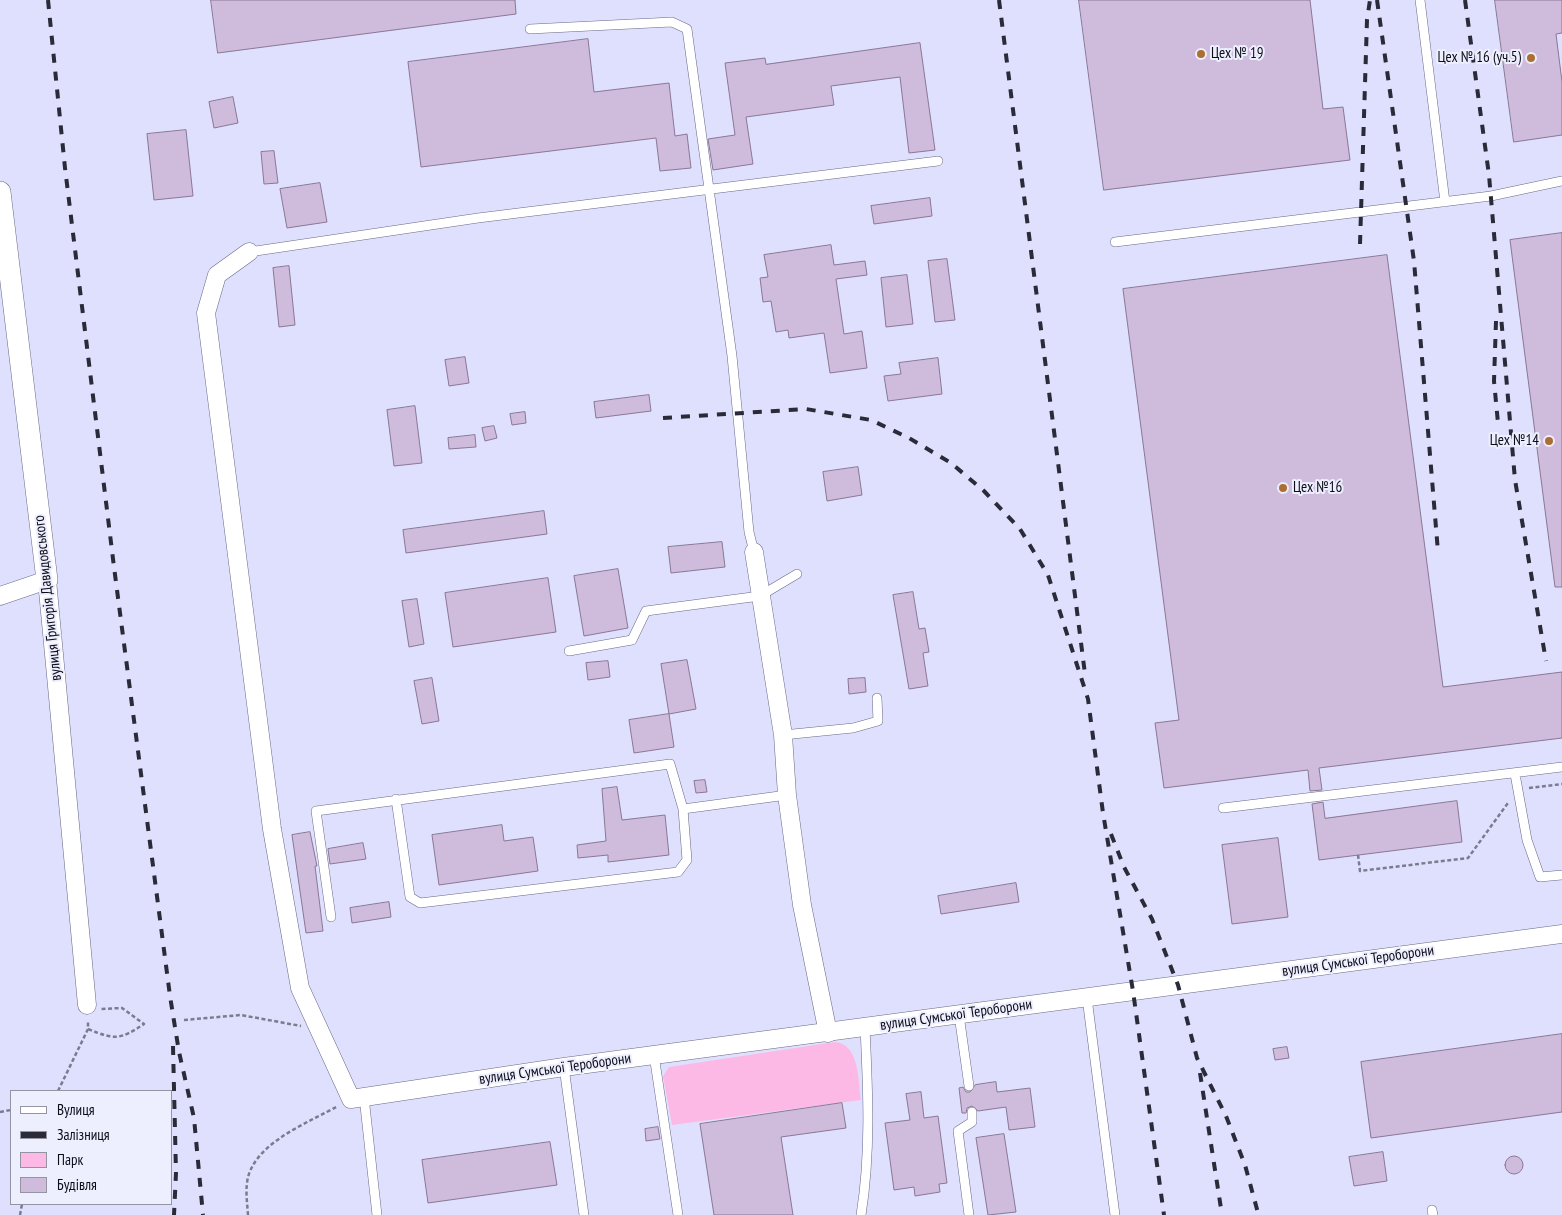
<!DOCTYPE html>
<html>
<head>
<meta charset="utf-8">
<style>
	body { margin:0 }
	#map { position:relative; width:1562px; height:1215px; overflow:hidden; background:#dfe0fd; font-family:"PT Sans Narrow",sans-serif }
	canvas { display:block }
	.legend { position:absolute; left:10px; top:1090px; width:162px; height:115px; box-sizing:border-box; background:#eeeffe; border:1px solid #9494a2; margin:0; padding:6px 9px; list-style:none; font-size:15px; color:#0c0c18 }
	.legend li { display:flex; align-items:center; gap:10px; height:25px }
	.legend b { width:25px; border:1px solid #9494a2 }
</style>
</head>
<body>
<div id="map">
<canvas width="1562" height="1215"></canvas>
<ul class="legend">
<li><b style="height:6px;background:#fff"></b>Вулиця</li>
<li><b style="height:6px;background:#2a2a39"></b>Залізниця</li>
<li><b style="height:14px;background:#fdb9e6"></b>Парк</li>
<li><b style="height:14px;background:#cfbbdc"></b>Будівля</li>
</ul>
</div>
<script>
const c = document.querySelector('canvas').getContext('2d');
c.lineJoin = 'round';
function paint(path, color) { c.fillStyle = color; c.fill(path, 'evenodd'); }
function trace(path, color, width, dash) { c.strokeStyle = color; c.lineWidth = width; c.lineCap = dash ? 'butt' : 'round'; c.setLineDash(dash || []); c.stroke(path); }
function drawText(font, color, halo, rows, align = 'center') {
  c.font = font + ' "PT Sans Narrow",sans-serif'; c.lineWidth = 4; c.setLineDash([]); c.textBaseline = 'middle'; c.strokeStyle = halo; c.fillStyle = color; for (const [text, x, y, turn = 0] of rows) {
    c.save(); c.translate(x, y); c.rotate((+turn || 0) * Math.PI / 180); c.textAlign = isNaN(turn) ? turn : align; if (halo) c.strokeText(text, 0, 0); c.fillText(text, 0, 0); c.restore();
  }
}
paint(new Path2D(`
	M835,1042C860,1044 858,1081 861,1100L672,1125L663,1076L669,1067Z`), '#fdb9e6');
const building = new Path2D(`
	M211,0H515L516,14L218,53Z
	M1079,0H1310L1323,109L1343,107L1350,160L1104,190Z
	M1495,0H1562V33L1556,34L1562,82V135L1514,142Z
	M588,39L594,92L669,83L675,136L687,134L691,168L660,171L656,138L421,167L408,62Z
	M920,43L935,150L909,153L900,77L831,86L834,105L746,117L753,164L713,170L708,139L735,135L725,63L765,58L766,64Z
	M233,97L238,123L214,128L209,102Z
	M186,130L193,196L154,200L147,134Z
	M274,151L278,183L264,184L261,152Z
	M320,183L327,222L287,228L280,189Z
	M930,198L932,216L874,224L871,206Z
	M1562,233V587H1555L1510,240Z
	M831,245L834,265L865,261L867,275L836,279L844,334L862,331L867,368L830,373L824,333L789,338L788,330L776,332L771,301L763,302L760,278L768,277L764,255Z
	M1387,255L1443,687L1562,672V738L1319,768L1322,790L1310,791L1308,770L1164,788L1155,723L1179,720L1123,289Z
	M947,259L955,320L935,322L928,261Z
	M289,266L295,325L279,327L273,268Z
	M907,275L913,324L886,327L881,278Z
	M465,357L469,383L449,386L445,360Z
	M938,358L942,394L888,401L884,376L901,374L899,363Z
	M649,395L651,411L596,418L594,402Z
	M415,406L422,463L394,466L387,410Z
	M525,412L526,423L512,425L510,414Z
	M494,426L497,438L485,441L482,428Z
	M475,435L476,447L449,449L448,438Z
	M858,467L862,495L827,501L823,472Z
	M544,511L547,534L406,553L403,530Z
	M722,542L725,567L671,573L668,547Z
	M618,569L628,628L584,636L574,576Z
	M548,578L556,632L453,647L445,593Z
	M913,592L919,629L925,628L929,652L923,653L928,686L909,689L893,595Z
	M417,599L424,644L409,647L402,601Z
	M687,660L696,709L669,714L661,664Z
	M608,661L610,677L588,680L586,663Z
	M432,678L439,721L422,724L414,681Z
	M865,678L866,692L849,694L848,679Z
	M669,714L674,747L634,753L629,720Z
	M705,780L707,792L696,793L694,781Z
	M617,787L622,820L665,815L669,855L608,862V855L578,858L577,845L606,841L602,789Z
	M1457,801L1462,842L1319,860L1312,804L1323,802L1325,818Z
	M502,825L504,841L533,837L538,871L439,885L432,835Z
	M310,832L317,866H315L323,931L306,933L292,835Z
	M1278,838L1288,917L1232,924L1222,845Z
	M363,843L366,859L330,864L328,849Z
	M1016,883L1019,902L941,914L938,896Z
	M389,902L391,917L352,923L350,908Z
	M1562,1034V1112L1371,1138L1361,1062Z
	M1287,1047L1289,1058L1275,1060L1273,1049Z
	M996,1082L997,1092L1030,1088L1035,1127L1009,1130L1006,1107L978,1111L972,1106L967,1108L966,1113H962L959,1088L963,1087L966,1092H970L975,1085Z
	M921,1092L924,1118L938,1116L947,1183L939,1184L940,1192L915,1196L914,1187L894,1190L885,1123L910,1120L906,1094Z
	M842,1103L846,1128L781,1137L793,1215H714L700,1124Z
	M658,1127L660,1139L646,1141L645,1129Z
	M1004,1134L1016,1212L988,1215L976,1138Z
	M550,1142L557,1185L428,1203L422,1160Z
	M1383,1152L1387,1181L1354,1186L1349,1157Z
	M1505 1165a9 9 0 1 1 18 0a9 9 0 1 1-18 0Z`);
paint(building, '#cfbbdc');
trace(building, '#897795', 1);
const service = new Path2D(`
	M1420,0L1445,202
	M530,29L672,22L687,29L732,356L749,532L754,552
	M1115,242L1491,196L1562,181
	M249,252L478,218L938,161
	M569,651L632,640L646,611L760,596L797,574
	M783,735L853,728L878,721L877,698
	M1515,774L1527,840L1540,877L1562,875
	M396,799L410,897L420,903L678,872L687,860L683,809
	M1223,808L1562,767
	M331,917L316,811L670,764L683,809L787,795
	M1087,998L1115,1215
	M959,1015L969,1086
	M654,1055L678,1215
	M564,1067L584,1215
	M364,1097L377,1215
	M1432,1210L1433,1215
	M861,1215C871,1153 868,1090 865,1028
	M969,1215L958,1131L972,1122V1112`);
const minor = new Path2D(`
	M249,252L217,275L206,313L272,829L300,988L351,1099L564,1067L1562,934
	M754,552L783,735L787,795L802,905L828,1033
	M0,596L47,580L87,1005`);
const tertiary = new Path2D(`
	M0,192L47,580`);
trace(service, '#686988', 10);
trace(minor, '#686988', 19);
trace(tertiary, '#686988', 22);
trace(new Path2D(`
	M1529,788L1562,784
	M1358,855L1360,871L1468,858L1508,803
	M184,1020L241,1015L301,1026
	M88,1029C115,1040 120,1040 144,1024L122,1008L101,1009
	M58,1091L88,1029V1020
	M0,1112L11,1110
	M20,1215L22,1204
	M248,1215C247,1200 244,1183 251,1169C265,1139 311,1121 338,1106`), '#7b7b90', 2.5, [4, 2.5]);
trace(service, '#fff', 9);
trace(minor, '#fff', 18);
trace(tertiary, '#fff', 21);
trace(new Path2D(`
	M48,0L65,168L114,567L170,996L179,1052L194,1118L203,1215
	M999,0L1085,674
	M1377,0L1414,261L1438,552
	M1465,0L1489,175L1515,480L1546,661
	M1360,244L1367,20L1370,0
	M1496,321L1494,381L1498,423
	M663,418L806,409L871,420L909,438L951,463L984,491L1020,529L1048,575L1088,699L1103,813L1133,991L1164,1215
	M1111,834L1124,867L1152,919L1178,985L1197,1058L1226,1116L1245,1165L1258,1213
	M173,1046L176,1173L174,1215
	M1200,1073L1222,1215`), '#2a2a39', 4, [9, 9]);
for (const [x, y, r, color] of [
	[1201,54,5,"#ac6f33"],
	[1531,58,5,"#ac6f33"],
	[1549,441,5,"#ac6f33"],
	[1283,488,5,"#ac6f33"]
]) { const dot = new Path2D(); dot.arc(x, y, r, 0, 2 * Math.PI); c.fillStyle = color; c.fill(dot); trace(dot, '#eeeffe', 2); }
drawText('15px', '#0c0c18', '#eeeffe', [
	["Цех № 19",1211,54],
	["Цех № 16 (уч.5)",1521,58,"right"],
	["Цех №14",1539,441,"right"],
	["Цех №16",1293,488]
], 'left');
drawText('15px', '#0c0c18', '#eeeffe', [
	["вулиця Григорія Давидовського",48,598,-96],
	["вулиця Сумської Тероборони",1358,961,-8],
	["вулиця Сумської Тероборони",956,1015,-8],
	["вулиця Сумської Тероборони",555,1069,-8]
]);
</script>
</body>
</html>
